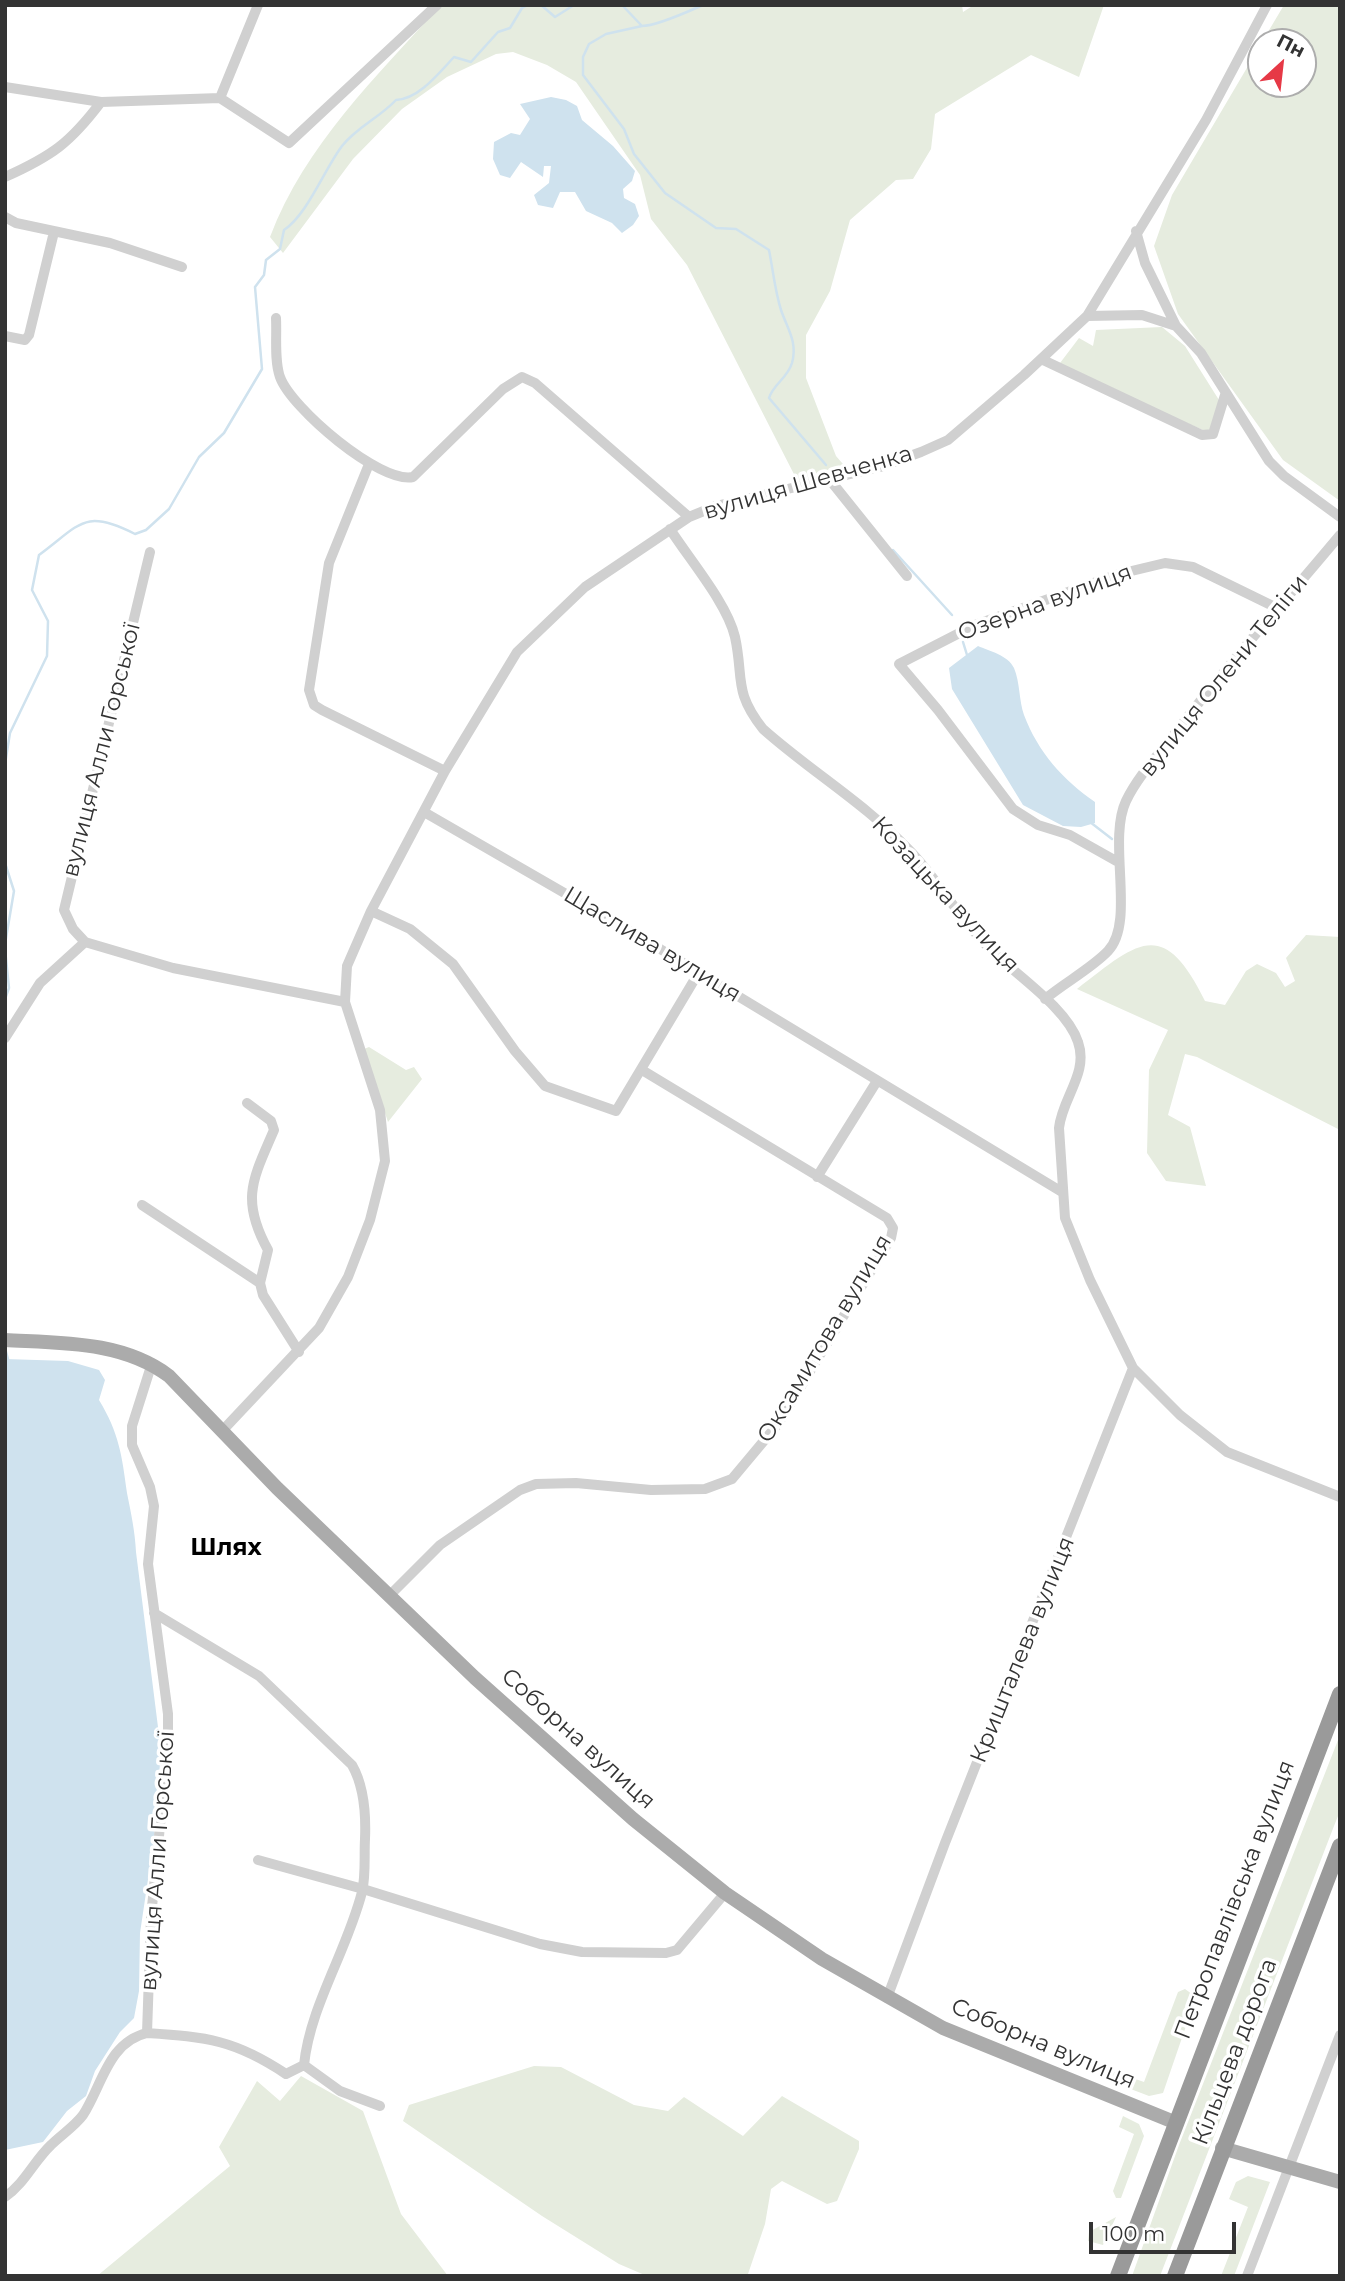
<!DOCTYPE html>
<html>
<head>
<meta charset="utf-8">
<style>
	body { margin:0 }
	#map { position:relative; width:1345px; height:2281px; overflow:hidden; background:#fff; font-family:Montserrat,sans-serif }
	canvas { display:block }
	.frame { position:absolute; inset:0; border:7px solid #333; pointer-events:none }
	.north { position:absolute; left:1247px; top:28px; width:70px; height:70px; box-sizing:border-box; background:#fff; border:2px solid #adadad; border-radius:50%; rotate:27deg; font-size:19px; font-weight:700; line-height:28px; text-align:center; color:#333 }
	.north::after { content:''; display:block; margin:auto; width:24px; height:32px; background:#e63946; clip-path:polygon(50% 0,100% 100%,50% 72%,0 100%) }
	.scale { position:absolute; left:1089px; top:2222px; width:147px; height:32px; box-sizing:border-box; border:4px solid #333; border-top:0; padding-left:9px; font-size:21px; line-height:24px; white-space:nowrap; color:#333; -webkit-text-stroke:5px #fff; paint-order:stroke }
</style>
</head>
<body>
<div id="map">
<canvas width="1345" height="2281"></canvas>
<div class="frame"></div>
<div class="north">Пн</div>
<div class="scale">100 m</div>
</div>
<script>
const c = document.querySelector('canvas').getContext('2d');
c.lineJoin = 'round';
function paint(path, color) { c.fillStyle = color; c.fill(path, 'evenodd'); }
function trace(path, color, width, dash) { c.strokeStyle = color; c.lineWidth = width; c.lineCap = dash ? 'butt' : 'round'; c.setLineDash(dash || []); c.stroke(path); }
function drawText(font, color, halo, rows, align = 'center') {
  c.font = font + ' Montserrat,sans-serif'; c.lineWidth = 7; c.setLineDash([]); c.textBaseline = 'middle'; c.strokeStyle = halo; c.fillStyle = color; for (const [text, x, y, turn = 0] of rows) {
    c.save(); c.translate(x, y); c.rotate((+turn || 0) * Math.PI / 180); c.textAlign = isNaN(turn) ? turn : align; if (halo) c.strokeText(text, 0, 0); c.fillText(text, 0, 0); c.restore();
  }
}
paint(new Path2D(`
	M441,5H962L963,12L974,5H1104L1079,77L1031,55L935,114L931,149L913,179L896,180L850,220L830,291L806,335V378L836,456L849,471L799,484L687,265L651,219L640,175L576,82L547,65L513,52L496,54L447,77L402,109L353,159L283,253L270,237C305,145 376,77 441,5Z
	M1284,5H1340V501L1283,460L1178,314L1154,246L1172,195L1261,44V84H1303V42H1262Z
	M1162,327L1185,346L1219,400L1214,432L1203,430L1057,367L1079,338L1093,346L1096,330Z
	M1306,935L1340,937V1130L1197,1057L1185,1054L1168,1115L1190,1127L1206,1186L1166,1181L1147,1153L1149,1070L1168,1030L1077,989C1138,942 1163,916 1205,1001L1225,1005L1246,971L1257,964L1276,973L1285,987L1295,981L1286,958Z
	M369,1047L406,1070L414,1067L422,1079L388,1122L364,1049Z
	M1340,1735V1811L1334,1826L1160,2276H1132L1179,2145Z
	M1185,1989L1196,1997L1163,2093L1149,2096L1107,2080V2073L1112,2071L1144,2082L1178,1992Z
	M534,2066L561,2067L634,2105L668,2111L684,2097L743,2136L782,2096L859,2141V2149L837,2201L827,2204L782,2181L771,2189L765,2224L748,2274L647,2276L619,2264L542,2216L403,2121L409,2105Z
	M301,2076L363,2111L401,2214L448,2276H97L230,2166L219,2147L257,2081L280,2101Z
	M1123,2116L1139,2124L1144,2136L1121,2198H1116L1113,2191L1134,2134L1119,2127Z
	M1248,2176L1270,2182L1234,2276H1221L1248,2207L1229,2199L1236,2182Z
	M1116,2217L1103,2245L1088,2241L1089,2232Z`), '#e6ecdf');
paint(new Path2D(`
	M551,97L566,100L577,106L582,120L613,146L635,171L632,181L623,189L624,198L635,204L639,216L633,225L622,233L612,223L586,211L575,192H560L553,208L538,205L534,195L549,183L551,166H544L543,177L521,162L510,178L500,175L493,159L494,142L511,133L520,135L530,119L520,104Z
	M978,646C989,651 1008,655 1014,668C1020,682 1019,701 1024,715C1038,752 1063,780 1095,802V823L1081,827L1063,826L1023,805L952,689L949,668Z
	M5,1359L68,1361L99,1370L105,1380L99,1400C119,1433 122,1455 127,1493C131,1513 135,1531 136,1552L161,1751L154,1839L140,1933L139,1991L134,2018L120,2032L95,2071L86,2096L67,2111L43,2142L5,2150Z`), '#cfe2ee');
trace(new Path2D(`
	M541,5L555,17L574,5
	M622,5L642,26C657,26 687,12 703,5
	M642,26L606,34L589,44L583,57V75L624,129L634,154L665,193L716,228L736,229L769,250C773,270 775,291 781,310C787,328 798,342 792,363C787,379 774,383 769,398L826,465
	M893,550L952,615
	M963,642L967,655
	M5,764L10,733L47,656L48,621L32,590L39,555C81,524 84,508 135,534L146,530L169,509L199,457L224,433L262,369L255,287L264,275L266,260L280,249L284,230C307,215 324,170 342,146C357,127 379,118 396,100C419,99 439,73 454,57L471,62L498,32L510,28L522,8L528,5
	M1090,822L1112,839
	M5,863L14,891L5,944
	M5,949L9,988L5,999
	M5,1348L8,1359`), '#cfe2ee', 2.5);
trace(new Path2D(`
	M5,87L101,102L220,98L289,143L437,5
	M220,98L258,5
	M5,177C52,156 70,143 101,102
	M5,217L16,223L110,243L182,267
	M1136,231L1145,263L1176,326L1201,353L1269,461L1284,476L1340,517
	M1087,316L1142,315L1176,326
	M276,318C277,336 274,360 280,377C291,408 380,484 413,477L503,389L522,377L535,383L689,517
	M5,336L25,340L29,335L54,232
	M1041,359L1202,435L1213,434L1225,395
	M369,464L329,563L309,690L314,705L322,710L445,771
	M830,480L907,576
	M670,529C689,559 727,603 735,637C744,678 733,691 763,729C810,771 866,804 910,851C940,882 959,919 991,950C1016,975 1067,1008 1078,1042C1089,1073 1062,1098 1059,1128L1065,1218L1090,1280L1133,1368L945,1843L887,1998
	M150,552L64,910L73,929L85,942L173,968L345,1002
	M424,812L632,932L1062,1192
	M1118,862L1070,835L1038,825L1013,809L938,710L899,664L975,625L1119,574L1165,563L1193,567L1279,609
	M371,911L410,929L453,964L515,1051L545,1086L616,1111L699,972
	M1045,999C1064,983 1092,968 1108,951C1136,922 1107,841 1126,801C1138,776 1159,754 1176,732C1228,664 1285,601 1340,535
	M5,1038L40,983L85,942
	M247,1103L271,1121L274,1130C253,1179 240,1199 268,1250L260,1283
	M817,1177L877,1081
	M142,1205L260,1283L263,1295L299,1352
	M152,1363L132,1426V1445L150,1487L154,1506L148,1564L168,1714V1745L151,1917L147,2033C207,2037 235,2040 286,2074L304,2065C310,2006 347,1951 362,1892C366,1876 364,1856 365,1839C366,1815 364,1786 352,1765L259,1676L154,1613
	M1133,1368L1180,1415L1227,1452L1340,1497
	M223,1430L319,1328L348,1277L370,1220L385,1161L380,1110L345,1002L347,966L371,911L445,771L517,652L585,587L689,517L716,506L880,467L921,452L948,440L1024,375L1087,316L1206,120L1267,5
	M390,1595L440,1545L520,1490L536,1484L576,1483L651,1490L705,1489L732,1479L778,1424L891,1238L893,1228L887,1218L642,1070
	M258,1860L363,1889L540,1944L582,1952L666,1953L677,1950L725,1893
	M304,2065L340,2091L380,2106
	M5,2197C25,2183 34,2161 51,2145C61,2135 75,2126 83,2115C102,2086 108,2042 147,2033
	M1247,2276L1340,2035`), '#d0d0d0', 10);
trace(new Path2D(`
	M5,1340C61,1343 123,1341 169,1376L277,1488L475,1678L633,1819L725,1893L822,1959L943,2028L1174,2122
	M1222,2148L1340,2182`), '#ababab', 14);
trace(new Path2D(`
	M1118,2276L1340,1694
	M1175,2276L1340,1846`), '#9a9a9a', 16);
drawText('23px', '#333', '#fff', [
	["вулиця Шевченка",808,483,-16],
	["Озерна вулиця",1045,603,-20],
	["вулиця Олени Теліги",1224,676,-51],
	["вулиця Алли Горської",102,750,-76],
	["Козацька вулиця",945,895,47],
	["Щаслива вулиця",652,945,31],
	["Оксамитова вулиця",825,1339,-59],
	["Кришталева вулиця",1023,1650,-68],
	["Соборна вулиця",578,1739,42],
	["вулиця Алли Горської",158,1861,-86],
	["Петропавлівська вулиця",1235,1900,-69],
	["Соборна вулиця",1043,2044,23],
	["Кільцева дорога",1235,2052,-69]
]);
drawText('bold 24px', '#000', '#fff', [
	["Шлях",226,1548]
]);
</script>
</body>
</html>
